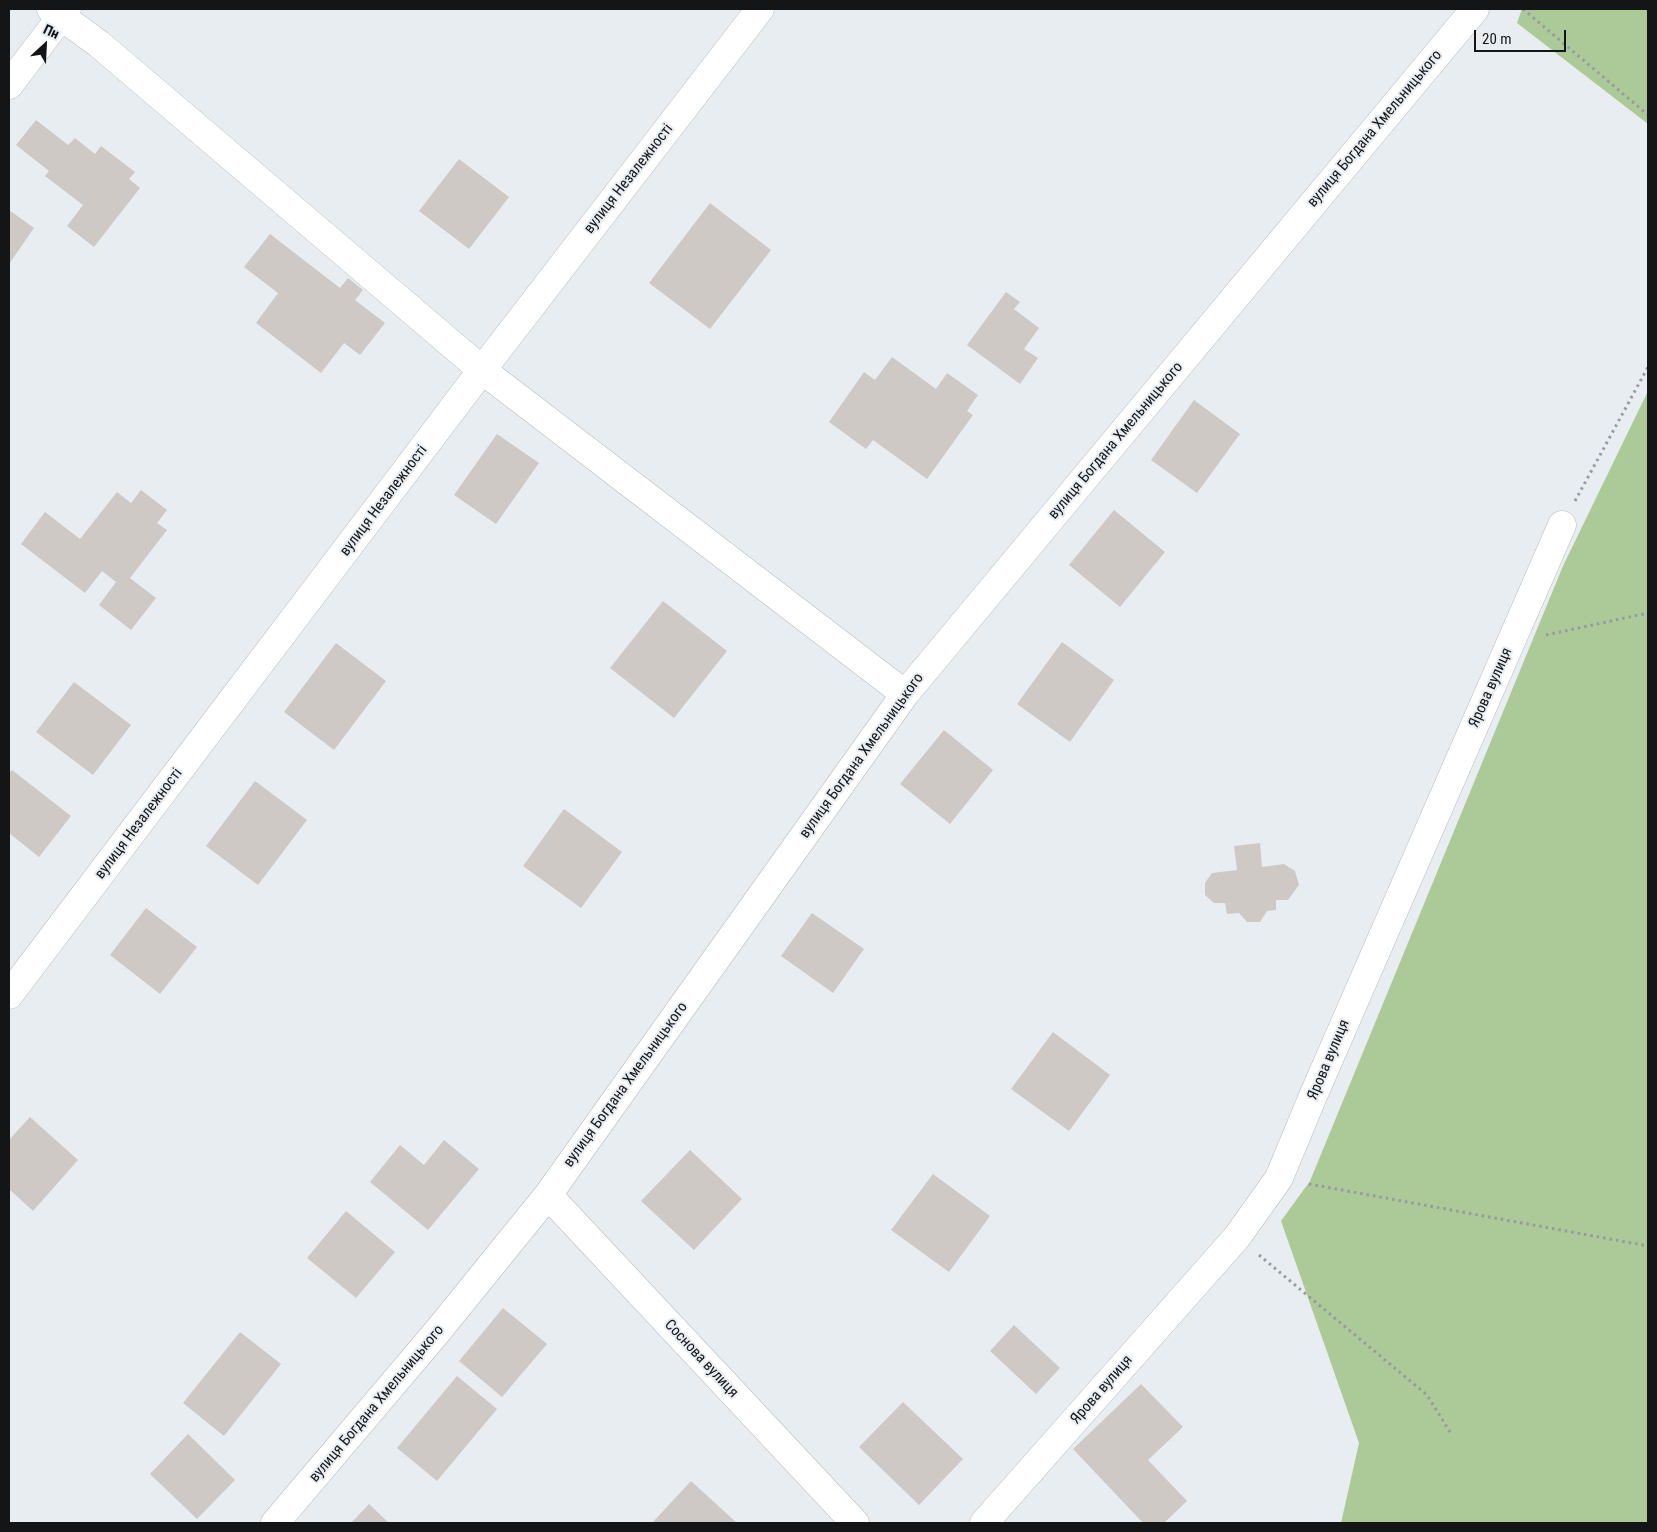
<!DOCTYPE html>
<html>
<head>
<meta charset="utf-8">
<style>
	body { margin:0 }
	#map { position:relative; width:1657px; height:1532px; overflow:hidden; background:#e8edf1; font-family:"Roboto Condensed",sans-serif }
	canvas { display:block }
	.frame { position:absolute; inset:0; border:10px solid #141517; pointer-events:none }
	.north { position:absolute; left:20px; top:20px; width:50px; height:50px; -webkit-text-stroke:4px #e8edf1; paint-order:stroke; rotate:25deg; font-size:14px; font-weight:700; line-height:20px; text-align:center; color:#141517 }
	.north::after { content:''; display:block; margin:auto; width:18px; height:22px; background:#141517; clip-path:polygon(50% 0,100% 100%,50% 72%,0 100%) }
	.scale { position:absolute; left:1474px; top:30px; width:92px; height:22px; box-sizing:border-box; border:2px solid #141517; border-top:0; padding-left:6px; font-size:15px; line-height:18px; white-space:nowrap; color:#141517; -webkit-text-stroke:4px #e8edf1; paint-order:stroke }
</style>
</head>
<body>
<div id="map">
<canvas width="1657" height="1532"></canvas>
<div class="frame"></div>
<div class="north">Пн</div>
<div class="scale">20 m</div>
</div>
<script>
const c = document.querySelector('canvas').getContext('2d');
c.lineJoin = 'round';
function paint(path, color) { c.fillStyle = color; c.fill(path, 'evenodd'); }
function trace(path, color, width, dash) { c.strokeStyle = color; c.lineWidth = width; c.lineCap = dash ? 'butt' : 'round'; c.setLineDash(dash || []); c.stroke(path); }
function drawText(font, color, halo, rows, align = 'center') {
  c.font = font + ' "Roboto Condensed",sans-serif'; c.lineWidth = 4; c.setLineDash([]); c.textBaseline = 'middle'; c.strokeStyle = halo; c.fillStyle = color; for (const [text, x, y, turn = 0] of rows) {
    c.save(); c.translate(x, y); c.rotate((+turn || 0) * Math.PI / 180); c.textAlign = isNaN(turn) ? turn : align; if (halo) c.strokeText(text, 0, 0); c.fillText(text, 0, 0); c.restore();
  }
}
paint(new Path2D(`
	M1522,9H1648V124L1517,23Z
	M1648,391V1523H1341L1359,1443L1281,1221L1310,1181L1563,566Z`), '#acca97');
paint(new Path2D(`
	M36,120L68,145L75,138L95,154L101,146L135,172L129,179L140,188L94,247L67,226L83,205L45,176L49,171L16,145Z
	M459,159L509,197L469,249L419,211Z
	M710,203L771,250L710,329L649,283Z
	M9,210L34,228L9,264Z
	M270,234L340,288L348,278L363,290L355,300L385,323L360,355L344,343L321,373L256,323L278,293L244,267Z
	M1006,292L1020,302L1014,309L1039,328L1024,349L1038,358L1020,384L967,345Z
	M892,357L936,389L947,373L978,395L967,411L973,415L927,479L873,440L866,449L829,422L864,372L875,380Z
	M1194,400L1240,434L1197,493L1151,460Z
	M497,434L539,463L496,524L454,495Z
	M141,490L167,510L157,523L167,530L130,578L156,598L131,630L99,605L116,582L102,571L85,593L21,544L45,512L80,539L117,492L131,503Z
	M1114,510L1165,552L1120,607L1069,565Z
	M663,601L727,651L674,718L610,668Z
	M1062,642L1114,680L1070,742L1017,704Z
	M336,643L386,681L334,750L284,712Z
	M74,682L131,725L93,775L36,732Z
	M944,730L993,770L950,824L900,784Z
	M12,770L71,816L39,857L9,833V773Z
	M255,781L307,820L258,885L206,846Z
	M564,809L622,852L581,908L523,866Z
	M1260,843L1262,867L1284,864L1295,871L1299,885L1288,900H1276V910L1267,911L1260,922H1247L1239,913L1227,914L1225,903H1214L1205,895V883L1212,873L1237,870L1234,846Z
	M146,908L197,947L160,994L110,955Z
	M812,913L864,949L833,993L781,956Z
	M1053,1032L1110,1075L1069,1131L1011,1089Z
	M30,1117L78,1160L33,1211L9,1189V1140Z
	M444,1140L479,1169L428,1230L370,1182L400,1145L424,1165Z
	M690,1150L742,1199L694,1250L641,1201Z
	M933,1174L990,1216L949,1272L891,1230Z
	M346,1211L395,1252L356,1298L307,1258Z
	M503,1308L547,1344L502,1397L459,1361Z
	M1014,1325L1060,1368L1036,1394L990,1351Z
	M240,1332L281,1364L224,1436L183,1403Z
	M457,1376L497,1409L437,1481L397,1448Z
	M1141,1384L1183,1427L1148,1460L1187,1501L1164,1523H1143L1073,1449Z
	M903,1402L963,1459L919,1505L859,1447Z
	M188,1434L235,1480L197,1519L150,1474Z
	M691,1481L737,1523H652Z
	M369,1504L389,1523H351Z`), '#cec9c5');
const minor = new Path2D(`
	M51,9L99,44L482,370L905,694
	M9,85L67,9
	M9,995L482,370L760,9
	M548,1195L855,1523
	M275,1523L437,1332L548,1195L905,694L1475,9
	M984,1523L1237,1237L1279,1178L1313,1096L1562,525`);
trace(minor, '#b8bdc1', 29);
trace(new Path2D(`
	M1523,9L1648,115
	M1575,501L1648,367
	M1546,635L1648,613
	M1309,1184L1648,1246
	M1259,1255L1427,1395L1450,1432`), '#979a9e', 3, [2.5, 4]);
trace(minor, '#fff', 28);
drawText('15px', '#141517', '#e8edf1', [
	["вулиця Богдана Хмельницького",1375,129,-50],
	["вулиця Незалежності",629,179,-52],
	["вулиця Богдана Хмельницького",1116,441,-50],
	["вулиця Незалежності",384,501,-53],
	["Ярова вулиця",1491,688,-66],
	["вулиця Богдана Хмельницького",862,756,-54],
	["вулиця Незалежності",139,824,-53],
	["Ярова вулиця",1329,1060,-67],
	["вулиця Богдана Хмельницького",626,1085,-54],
	["Соснова вулиця",701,1359,47],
	["Ярова вулиця",1102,1390,-49],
	["вулиця Богдана Хмельницького",377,1404,-50]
]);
</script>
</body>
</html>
